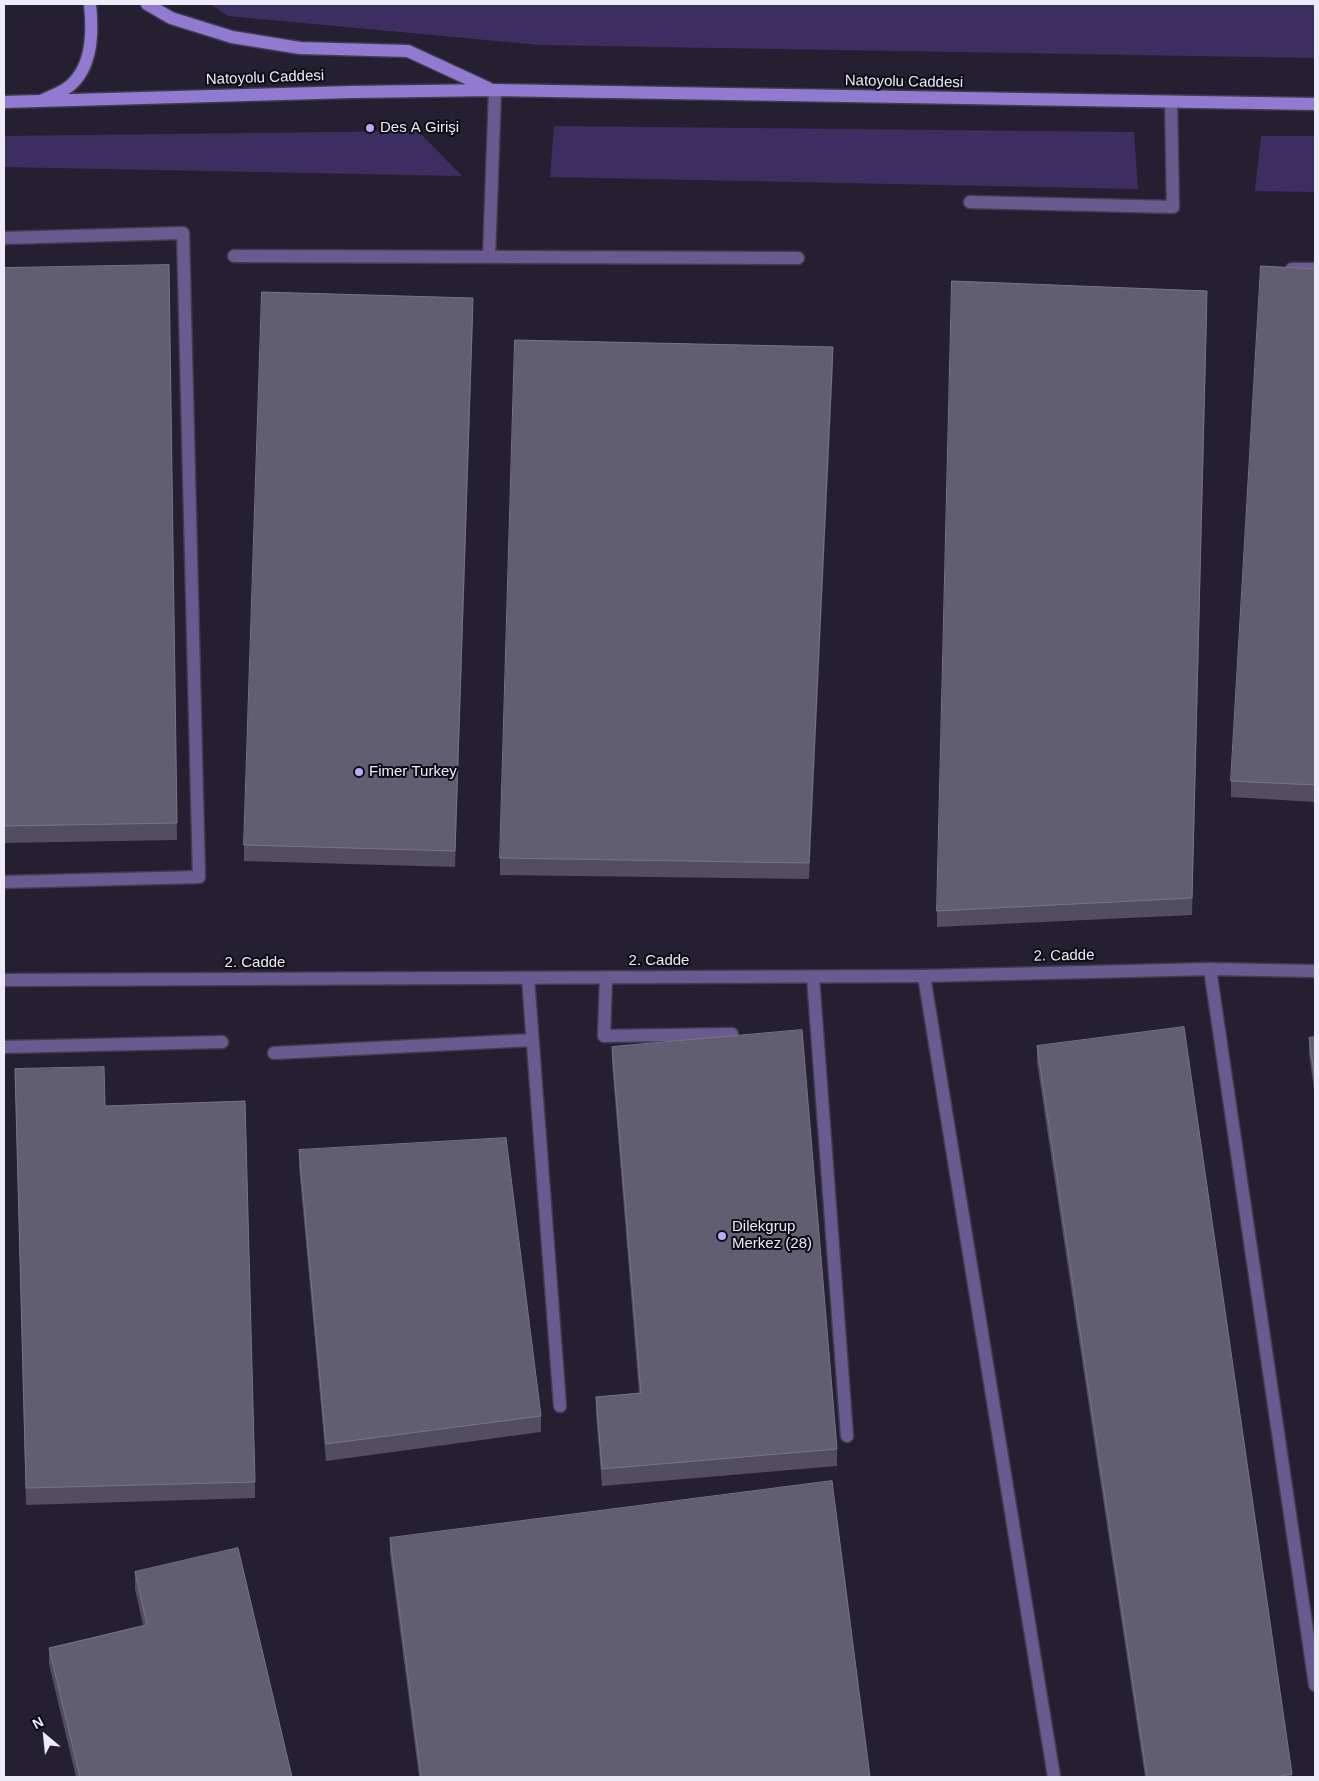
<!DOCTYPE html>
<html>
<head>
<meta charset="utf-8">
<style>
	body { margin:0 }
	#map { position:relative; width:1319px; height:1781px; overflow:hidden; background:#242032; font-family:Arial,sans-serif }
	canvas { display:block }
	.frame { position:absolute; inset:0; border:5px solid #edebf8; pointer-events:none }
	.north { position:absolute; left:20px; top:1711px; width:50px; height:50px; -webkit-text-stroke:4px #0d0b13; paint-order:stroke; rotate:332deg; font-size:14px; font-weight:700; line-height:20px; text-align:center; color:#edebf8 }
	.north::after { content:''; display:block; margin:auto; width:18px; height:22px; background:#edebf8; clip-path:polygon(50% 0,100% 100%,50% 72%,0 100%) }
</style>
</head>
<body>
<div id="map">
<canvas width="1319" height="1781"></canvas>
<div class="frame"></div>
<div class="north">N</div>
</div>
<script>
const c = document.querySelector('canvas').getContext('2d');
c.lineJoin = 'round';
function paint(path, color) { c.fillStyle = color; c.fill(path, 'evenodd'); }
function trace(path, color, width, dash) { c.strokeStyle = color; c.lineWidth = width; c.lineCap = dash ? 'butt' : 'round'; c.setLineDash(dash || []); c.stroke(path); }
function drawText(font, color, halo, rows, align = 'center') {
  c.font = font + ' Arial,sans-serif'; c.lineWidth = 4; c.setLineDash([]); c.textBaseline = 'middle'; c.strokeStyle = halo; c.fillStyle = color; for (const [text, x, y, turn = 0] of rows) {
    c.save(); c.translate(x, y); c.rotate((+turn || 0) * Math.PI / 180); c.textAlign = isNaN(turn) ? turn : align; if (halo) c.strokeText(text, 0, 0); c.fillText(text, 0, 0); c.restore();
  }
}
paint(new Path2D(`
	M210,4H1315V58L540,45L228,16Z
	M554,126L1134,132L1138,189L550,177Z
	M418,131L462,176L4,167V136Z
	M1261,136H1315V192L1255,191Z`), '#3d2e61');
const lane = new Path2D(`
	M970,202L1173,207L1171,102
	M4,238L183,233L199,877L4,882
	M234,256L798,258
	M489,257L495,91
	M1292,269H1315
	M1210,969L1315,1685
	M924,976L1054,1777
	M813,977L847,1436
	M528,978L560,1406
	M606,978L604,1036L732,1034
	M4,1047L222,1042
	M274,1053L532,1040`);
const street = new Path2D(`
	M4,980L924,976L1210,969L1315,971`);
const secondary = new Path2D(`
	M147,4L171,18L232,37L300,48L408,51L488,88
	M43,100C50,97 57,94 64,90C93,72 93,33 90,4
	M4,102L351,92L493,90L1315,104`);
trace(lane, '#403c4e', 15);
trace(street, '#403c4e', 15);
trace(secondary, '#403c4e', 15);
trace(lane, '#695b90', 12);
trace(street, '#695b90', 12);
trace(secondary, '#917acf', 12);
paint(new Path2D(`
	M169,265L177,840L4,843V268Z
	M1315,269V802L1231,797V781Z
	M1207,308L1192,915L937,927V911Z
	M473,315L455,867L244,861V845Z
	M833,363L809,879L500,875V858Z
	M1315,1037V1097L1309,1054V1038Z
	M1037,1046L1292,1774V1777H1145L1037,1063Z
	M612,1047L837,1449V1466L602,1486L596,1414V1397L639,1393L612,1063Z
	M15,1069L105,1106L255,1482V1498L26,1505Z
	M299,1150L541,1416V1432L326,1461L299,1167Z
	M390,1538L870,1777H419L390,1554Z
	M135,1572L292,1777H76L49,1664V1648L143,1625L135,1589Z`), '#524d61');
paint(new Path2D(`
	M1207,291V308L1192,915V898Z
	M473,298V315L455,867V851Z
	M833,347V363L809,879V863Z`), '#383448');
const building = new Path2D(`
	M169,265L177,823L4,826V268Z
	M1261,266L1315,269V785L1231,781Z
	M952,281L1207,291L1192,898L937,911Z
	M262,292L473,298L455,851L244,845Z
	M515,340L833,347L809,863L500,858Z
	M1184,1027L1292,1774L1275,1777H1147L1037,1046Z
	M802,1030L837,1449L602,1469L596,1397L641,1393L612,1047Z
	M1315,1037V1081L1309,1038Z
	M104,1067L105,1106L245,1101L255,1482L26,1488L15,1069Z
	M506,1138L541,1416L326,1444L299,1150Z
	M832,1481L870,1777H421L390,1538Z
	M238,1548L292,1777H80L49,1648L147,1625L135,1572Z`);
paint(building, '#625e72');
trace(building, '#787487', 1);
for (const [x, y, r, color] of [
	[370,128,5,"#bcaaf5"],
	[359,772,5,"#bcaaf5"],
	[722,1236,5,"#bcaaf5"]
]) { const dot = new Path2D(); dot.arc(x, y, r, 0, 2 * Math.PI); c.fillStyle = color; c.fill(dot); trace(dot, '#0d0b13', 2); }
drawText('15px', '#edebf8', '#0d0b13', [
	["Natoyolu Caddesi",265,78,-2],
	["Natoyolu Caddesi",904,82,1],
	["2. Cadde",1064,956,-1],
	["2. Cadde",659,961],
	["2. Cadde",255,963]
]);
drawText('15px', '#edebf8', '#0d0b13', [
	["Des A Girişi",380,128],
	["Fimer Turkey",369,772],
	["Dilekgrup",732,1227],
	["Merkez (28)",732,1244]
], 'left');
</script>
</body>
</html>
